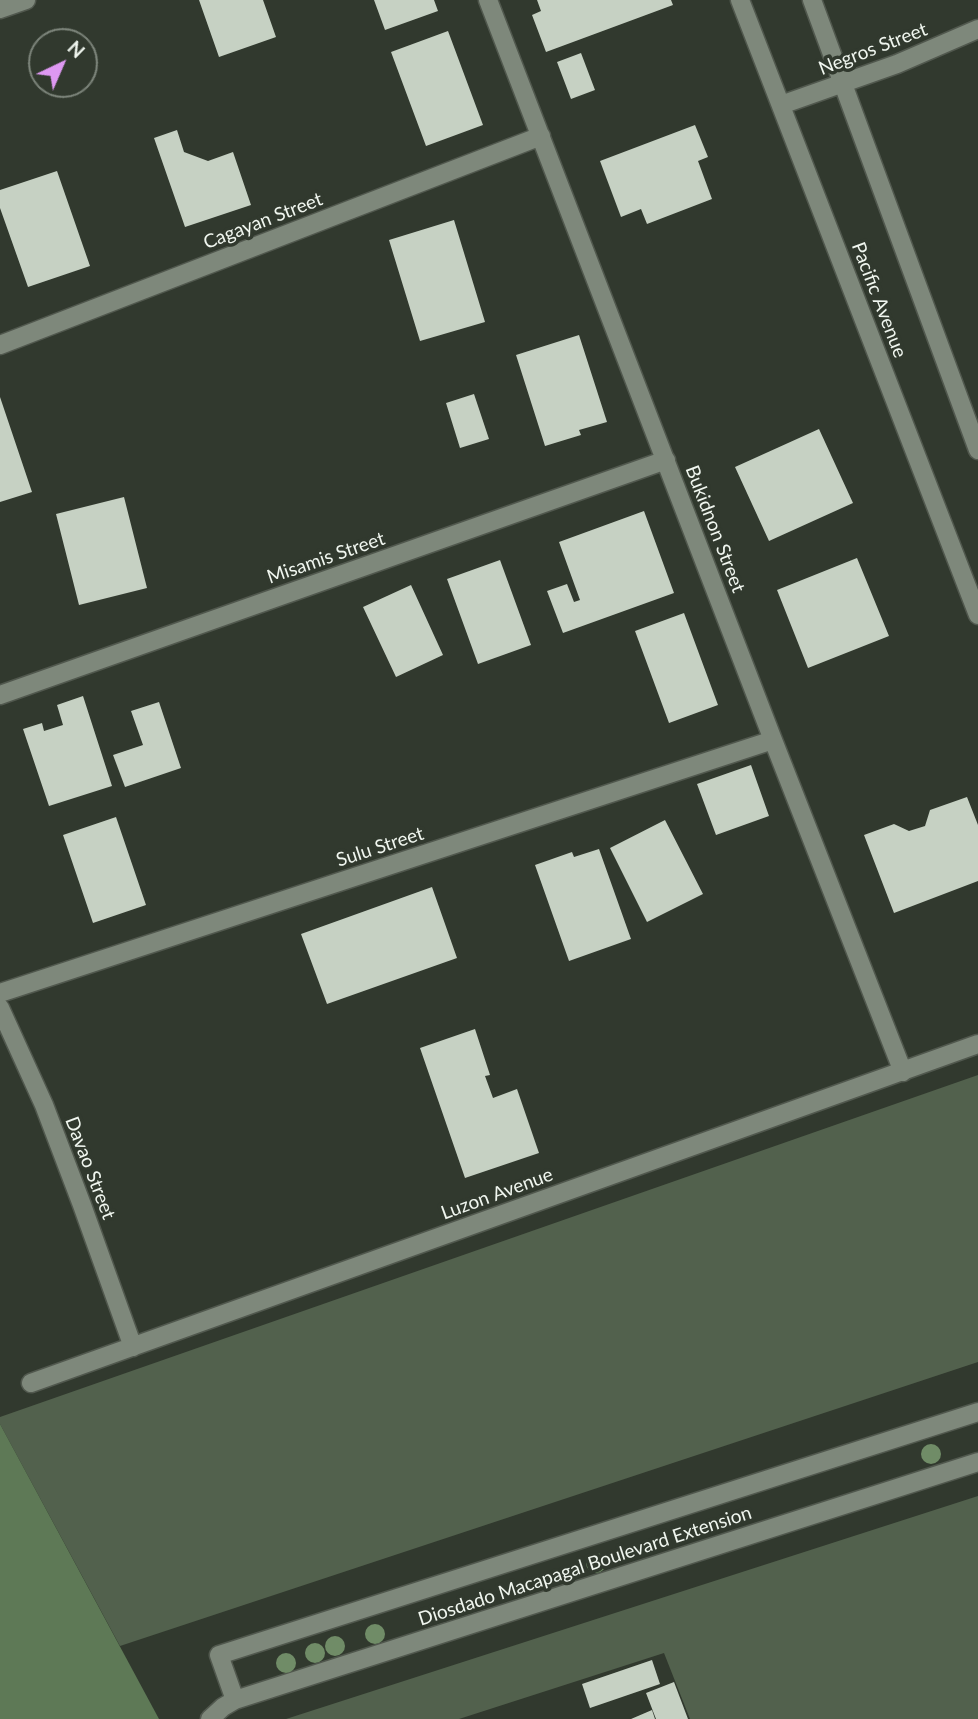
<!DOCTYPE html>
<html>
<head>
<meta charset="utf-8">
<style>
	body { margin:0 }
	#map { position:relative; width:978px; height:1719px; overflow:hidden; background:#31392e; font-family:Lato,sans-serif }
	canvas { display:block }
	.north { position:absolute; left:28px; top:28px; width:70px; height:70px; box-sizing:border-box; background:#31392e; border:2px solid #7d857b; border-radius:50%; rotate:44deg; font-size:19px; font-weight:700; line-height:28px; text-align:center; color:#f0f6ef }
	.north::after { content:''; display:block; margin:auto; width:24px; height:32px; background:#de98f2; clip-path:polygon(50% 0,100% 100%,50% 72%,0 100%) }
</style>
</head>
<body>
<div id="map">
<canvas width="978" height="1719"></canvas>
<div class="north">N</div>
</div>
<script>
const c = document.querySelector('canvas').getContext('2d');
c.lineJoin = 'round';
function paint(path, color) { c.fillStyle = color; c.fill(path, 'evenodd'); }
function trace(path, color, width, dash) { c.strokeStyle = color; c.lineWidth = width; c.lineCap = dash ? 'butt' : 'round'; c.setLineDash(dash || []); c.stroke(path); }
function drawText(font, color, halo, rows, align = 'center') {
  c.font = font + ' Lato,sans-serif'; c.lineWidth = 7; c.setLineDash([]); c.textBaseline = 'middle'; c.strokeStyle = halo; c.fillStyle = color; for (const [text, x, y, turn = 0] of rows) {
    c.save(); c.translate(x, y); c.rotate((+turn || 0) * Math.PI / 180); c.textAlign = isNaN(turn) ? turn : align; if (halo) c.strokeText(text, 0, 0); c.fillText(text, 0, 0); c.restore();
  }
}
paint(new Path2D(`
	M978,1075V1362L120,1646L0,1424V1417Z
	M978,1496V1719H690L664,1653L459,1719H286Z`), '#52614d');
paint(new Path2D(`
	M0,1424L159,1719H0Z`), '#5e7956');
paint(new Path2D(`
	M199,0H263L276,37L219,57Z
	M374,0H434L438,11L385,30Z
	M537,0H671L673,5L546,52L532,15L541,11Z
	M448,31L483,125L426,146L391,52Z
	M581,53L595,90L571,99L557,62Z
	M695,125L708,157L698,161L712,199L647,224L641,209L621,217L600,161Z
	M177,130L184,152L208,161L233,152L251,205L185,227L154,138Z
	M57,171L90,266L28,287L0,208V190Z
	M454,220L485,322L420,341L389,240Z
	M579,335L607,422L579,430L581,435L545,446L516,355Z
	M474,394L489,439L460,448L446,403Z
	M0,397L32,492L0,502Z
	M819,429L853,503L769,541L735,467Z
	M124,497L147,588L79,605L56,514Z
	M644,511L674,593L563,633L547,591L567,584L574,602L580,600L559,542Z
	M857,558L889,636L808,668L777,590Z
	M500,560L531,645L478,664L447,579Z
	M411,585L443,655L396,677L363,607Z
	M684,613L718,705L669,723L635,631Z
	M83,696L112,786L49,806L23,729L42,723L44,731L63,725L57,705Z
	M159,702L181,768L125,787L113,755L143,745L131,711Z
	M751,765L769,816L716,835L697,784Z
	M967,797L978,825V881L894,913L864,835L894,824L909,831L925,826L930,810Z
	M116,817L146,905L93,923L63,835Z
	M665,820L703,894L647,922L610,848Z
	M599,849L631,939L569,961L535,865L572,852L574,857Z
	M432,887L457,958L327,1004L301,934Z
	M475,1029L490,1075L485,1076L493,1098L517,1089L539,1153L465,1178L420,1048Z
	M652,1660L660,1684L590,1708L582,1684Z
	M674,1682L688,1719H656L646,1693Z
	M652,1710L655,1719H631Z`), '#c6d1c3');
const minor = new Path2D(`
	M488,0L773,740L903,1072
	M740,0L978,615
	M812,0L978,450
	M0,9L26,0
	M781,105L897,64L978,29
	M0,345L541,136
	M0,695L666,460
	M0,993L773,740
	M0,1008L44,1105L82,1205L133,1347
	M31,1383L978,1044
	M235,1700L219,1655L978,1412
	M210,1719L223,1707L235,1700L978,1462`);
trace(minor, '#51584e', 21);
trace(minor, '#7e887b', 18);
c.fillStyle = '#708c67';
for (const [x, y] of [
	[931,1454],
	[596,1563],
	[375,1634],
	[335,1646],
	[315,1653],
	[286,1663]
]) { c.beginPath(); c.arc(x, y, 10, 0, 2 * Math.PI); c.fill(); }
drawText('19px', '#f0f6ef', '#31392e', [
	["Negros Street",873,49,-21],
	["Cagayan Street",263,221,-21],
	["Pacific Avenue",879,300,69],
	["Bukidnon Street",715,529,69],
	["Misamis Street",326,558,-19],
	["Sulu Street",380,847,-18],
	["Davao Street",90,1168,69],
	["Luzon Avenue",497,1194,-20],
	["Diosdado Macapagal Boulevard Extension",585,1566,-18]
]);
</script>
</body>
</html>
